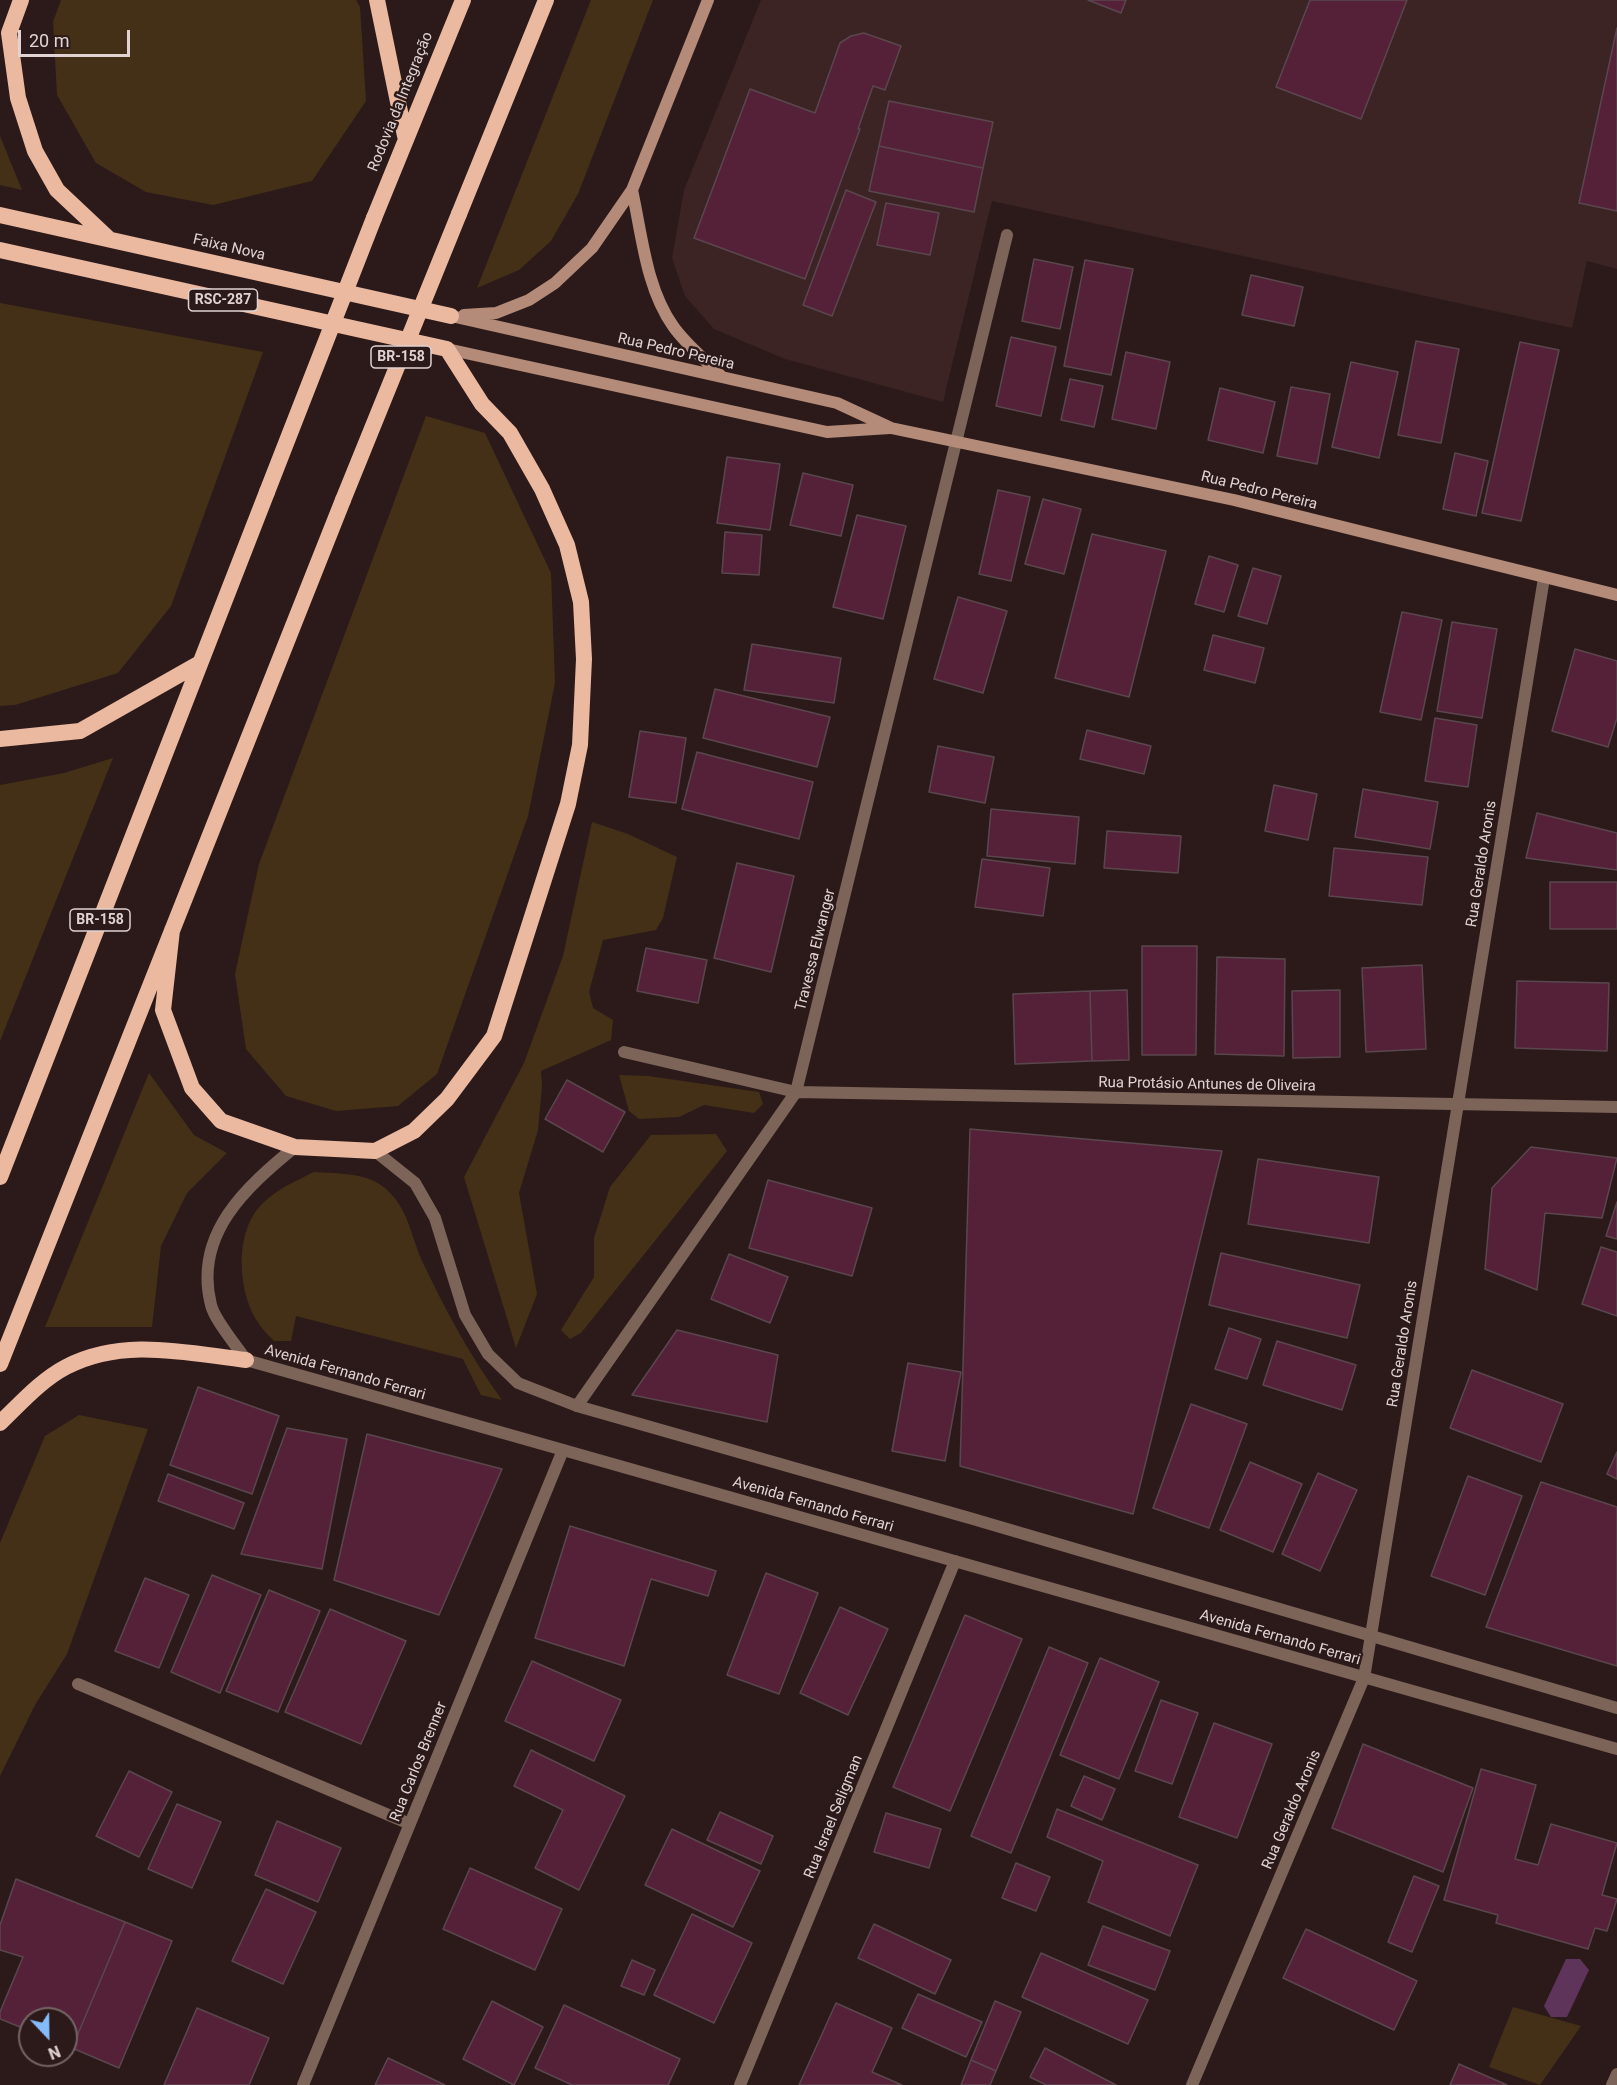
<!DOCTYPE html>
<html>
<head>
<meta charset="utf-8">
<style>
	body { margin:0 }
	#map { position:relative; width:1617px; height:2085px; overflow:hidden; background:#2c1a1a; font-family:Roboto,sans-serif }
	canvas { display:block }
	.north { position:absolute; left:18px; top:2007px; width:60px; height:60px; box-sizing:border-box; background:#2c1a1a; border:2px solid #746464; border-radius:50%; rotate:158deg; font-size:16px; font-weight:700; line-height:24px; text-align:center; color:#e0d3d2 }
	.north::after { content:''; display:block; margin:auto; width:21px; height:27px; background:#85bbfb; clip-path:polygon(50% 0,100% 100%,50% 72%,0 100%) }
	.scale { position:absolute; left:18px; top:30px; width:112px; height:27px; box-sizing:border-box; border:3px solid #e0d3d2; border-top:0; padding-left:8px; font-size:18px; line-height:21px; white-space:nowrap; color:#e0d3d2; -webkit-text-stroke:4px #2c1a1a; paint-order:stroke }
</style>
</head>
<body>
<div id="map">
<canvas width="1617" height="2085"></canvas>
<div class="north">N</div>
<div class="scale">20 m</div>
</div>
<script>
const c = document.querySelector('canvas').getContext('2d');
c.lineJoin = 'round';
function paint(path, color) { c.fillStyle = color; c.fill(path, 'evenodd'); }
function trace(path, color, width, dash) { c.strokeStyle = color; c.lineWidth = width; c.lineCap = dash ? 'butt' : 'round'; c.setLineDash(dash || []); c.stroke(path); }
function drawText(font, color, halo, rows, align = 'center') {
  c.font = font + ' Roboto,sans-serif'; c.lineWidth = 5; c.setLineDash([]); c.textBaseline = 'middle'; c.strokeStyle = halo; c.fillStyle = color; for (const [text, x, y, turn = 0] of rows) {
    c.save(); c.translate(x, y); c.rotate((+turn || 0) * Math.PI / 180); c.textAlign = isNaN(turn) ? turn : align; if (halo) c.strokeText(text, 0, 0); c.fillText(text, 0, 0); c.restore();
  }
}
paint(new Path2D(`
	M761,0H1617V269L1587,261L1572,328L992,201L943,402L785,359L714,329L685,296L672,258L684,190Z`), '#3b2423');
paint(new Path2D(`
	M61,0H356L360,7L366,101L312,181L213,205L146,192L96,163L57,95L53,22Z
	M591,0H653L578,194L551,241L519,270L477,288Z
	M0,136L22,190L0,185Z
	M0,303L263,352L171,606L118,673L15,705L0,706Z
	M426,416L485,433L551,573L555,683L528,816L437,1074L398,1106L336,1111L286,1096L246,1049L235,974L259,864Z
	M113,758L0,1041V785L64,773Z
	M592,822L628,834L677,857L663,918L656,930L603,940L589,992L593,1008L613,1020L611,1040L541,1071L542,1086L538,1130L519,1193L537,1294L516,1348L464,1177L524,1063L563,956Z
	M149,1073L194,1135L227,1153L187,1193L161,1246L152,1327H45Z
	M619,1075L648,1076L759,1092L763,1104L754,1113L704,1105L679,1117L639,1119L629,1111Z
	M716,1134L727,1151L581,1333L570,1339L561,1330L594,1277V1238L610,1187L651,1135Z
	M314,1172C338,1174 366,1172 385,1188C410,1210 410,1236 424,1265C447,1313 470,1356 502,1400L481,1395L463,1359L296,1316L291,1341H274C269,1336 263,1330 259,1324C239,1296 235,1243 254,1214C268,1193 292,1183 314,1172Z
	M79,1415L148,1429L67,1654L35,1705L0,1776V1543L45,1436Z
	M1513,2007L1581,2026L1540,2085L1489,2067Z`), '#443016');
paint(new Path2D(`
	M1566,1959H1580L1589,1970L1567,2017H1551L1544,2006Z`), '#5e345b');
const building = new Path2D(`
	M1088,0H1126L1121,13Z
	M1310,0H1407L1361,119L1276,87Z
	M1617,28V211L1579,203Z
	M864,33L901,46L885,90L873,86L858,129H860L805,279L694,238L750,89L815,113L840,43L851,36Z
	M889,101L993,122L983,168L879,146Z
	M879,146L983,168L974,212L869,191Z
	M846,190L876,202L832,316L803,305Z
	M886,203L939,213L930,255L877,245Z
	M1034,259L1073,267L1060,329L1022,321Z
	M1085,260L1133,269L1111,375L1064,366Z
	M1251,275L1303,287L1294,326L1242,315Z
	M1011,337L1056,347L1041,416L996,406Z
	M1416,341L1459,349L1441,443L1398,435Z
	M1520,342L1559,350L1521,521L1482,513Z
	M1126,352L1170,362L1156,429L1112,419Z
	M1351,362L1398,372L1379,458L1332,447Z
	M1070,379L1103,386L1094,427L1061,420Z
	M1291,387L1330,394L1317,464L1277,456Z
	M1220,388L1275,402L1263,453L1208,440Z
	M1455,453L1488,461L1476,516L1443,509Z
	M727,457L780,464L770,530L717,523Z
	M803,473L853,485L841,536L790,525Z
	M998,490L1030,497L1011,581L979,574Z
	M1043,499L1081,509L1064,574L1025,564Z
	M857,515L906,526L883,619L833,607Z
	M725,532L762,535L759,575L722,573Z
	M1092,534L1166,551L1129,697L1055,678Z
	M1209,556L1238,565L1224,612L1195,604Z
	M1253,568L1281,576L1267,624L1238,616Z
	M958,597L1007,611L983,693L934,679Z
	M1402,612L1442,620L1421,720L1380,712Z
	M1452,622L1497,629L1482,718L1437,711Z
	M1213,635L1264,648L1255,683L1204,670Z
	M752,644L841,658L834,703L744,690Z
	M1575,649L1617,661V718L1608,747L1552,731Z
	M715,689L830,717L817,767L703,738Z
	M1435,718L1477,725L1468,787L1425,781Z
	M1087,730L1151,746L1144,774L1080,759Z
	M640,731L686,738L676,803L629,797Z
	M938,746L994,757L985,803L929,792Z
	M697,752L813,782L799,839L682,809Z
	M1274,785L1317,794L1308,840L1265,831Z
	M1363,789L1438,802L1430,849L1355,837Z
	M991,809L1079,817L1075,864L987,856Z
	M1537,813L1617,833V870L1526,858Z
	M1107,831L1181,836L1178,873L1104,868Z
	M1334,848L1428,857L1422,905L1329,896Z
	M982,859L1050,868L1043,916L975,907Z
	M737,863L794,876L771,972L714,958Z
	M1550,882H1617V929H1550Z
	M1142,946H1197L1196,1055H1142Z
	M646,948L707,960L698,1003L637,991Z
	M1217,957L1285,959L1284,1056L1215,1054Z
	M1422,965L1426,1049L1366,1052L1362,968Z
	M1517,981L1609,983L1607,1051L1515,1048Z
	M1127,990L1129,1060L1092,1061L1090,991Z
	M1340,990V1057L1293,1058L1292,991Z
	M1090,991L1092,1061L1015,1064L1013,994Z
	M567,1080L625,1112L603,1152L545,1119Z
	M970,1129L1222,1151L1133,1514L960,1466Z
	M1531,1147L1617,1158L1602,1218L1545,1213L1537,1290L1485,1269L1492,1188Z
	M1258,1159L1379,1177L1369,1243L1248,1224Z
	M768,1180L872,1208L852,1276L749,1248Z
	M1617,1202V1239L1606,1236Z
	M1601,1247L1617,1252V1316L1582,1304Z
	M1221,1253L1360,1285L1347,1338L1209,1305Z
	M729,1254L788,1277L770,1323L711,1299Z
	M1229,1328L1261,1339L1247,1379L1215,1369Z
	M677,1330L778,1355L767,1422L632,1395Z
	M1277,1341L1356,1365L1342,1410L1263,1385Z
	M908,1363L961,1372L945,1461L892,1451Z
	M1472,1370L1563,1404L1541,1462L1450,1428Z
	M198,1387L279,1416L252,1494L170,1465Z
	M1191,1404L1247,1424L1209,1528L1153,1508Z
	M287,1428L347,1439L322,1569L241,1554Z
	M367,1434L502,1469L439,1615L334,1580Z
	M1617,1452V1479L1607,1474Z
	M1250,1462L1302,1484L1273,1552L1220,1530Z
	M1318,1473L1357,1490L1320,1571L1282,1554Z
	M168,1474L244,1503L234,1529L158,1501Z
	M1468,1476L1522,1496L1485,1595L1431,1576Z
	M1541,1482L1617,1507V1666L1486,1627Z
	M570,1526L716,1571L708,1596L651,1579L624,1666L535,1638Z
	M766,1573L818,1593L779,1694L727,1675Z
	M212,1575L261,1595L220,1693L171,1672Z
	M145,1578L189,1595L159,1668L115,1651Z
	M269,1590L320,1611L278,1712L226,1691Z
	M840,1607L888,1629L848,1715L800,1693Z
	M330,1609L406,1641L361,1744L285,1712Z
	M965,1615L1022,1639L950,1811L893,1787Z
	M1049,1647L1088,1663L1011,1853L971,1836Z
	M1100,1658L1159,1682L1119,1779L1060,1755Z
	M532,1661L621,1700L594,1761L505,1721Z
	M1161,1700L1198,1713L1172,1784L1135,1771Z
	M1214,1723L1272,1744L1237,1838L1179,1817Z
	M1363,1744L1473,1788L1443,1872L1332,1828Z
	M531,1750L625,1796L579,1890L535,1868L563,1810L514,1786Z
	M1481,1769L1536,1785L1515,1859L1538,1865L1551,1824L1617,1843L1602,1895L1617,1899L1607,1931L1595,1928L1588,1949L1496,1923L1498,1915L1444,1900Z
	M129,1771L172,1792L139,1857L96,1836Z
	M1084,1776L1115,1789L1102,1820L1071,1806Z
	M177,1804L221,1822L192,1888L148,1869Z
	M1057,1809L1198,1865L1170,1936L1088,1902L1103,1861L1047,1837Z
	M720,1812L773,1836L761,1864L707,1840Z
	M886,1813L941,1829L929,1868L874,1852Z
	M277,1821L341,1848L318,1902L255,1875Z
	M672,1829L760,1871L733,1927L645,1885Z
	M1016,1863L1050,1877L1036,1911L1002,1898Z
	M470,1868L562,1909L535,1970L443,1929Z
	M1414,1876L1439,1886L1412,1952L1388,1942Z
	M16,1879L125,1922L72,2048L66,2046V2019H30V2031L0,2019V2012L23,1957L0,1950V1925Z
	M266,1889L316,1912L283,1984L232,1961Z
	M692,1914L752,1943L714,2023L654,1995Z
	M125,1922L172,1941L119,2068L72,2048Z
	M874,1924L951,1960L935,1994L858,1958Z
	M1103,1926L1170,1951L1155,1990L1088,1965Z
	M1306,1929L1417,1981L1394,2030L1283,1978Z
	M1041,1953L1148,2000L1128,2044L1022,1997Z
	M632,1960L655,1970L644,1995L621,1986Z
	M918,1994L982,2022L966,2057L902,2028Z
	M492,2001L543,2027L514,2085L463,2059Z
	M995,2001L1021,2012L996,2071L971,2060Z
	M836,2003L892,2028L872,2072L902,2085H799Z
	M564,2005L680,2059L668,2085H572L535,2068Z
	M197,2008L269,2038L249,2085H164Z
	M1045,2048L1116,2085H1046L1030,2077Z
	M388,2058L445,2085H375Z
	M971,2060L996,2071L990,2085H961Z
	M1459,2064L1507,2085H1450Z`);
paint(building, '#552138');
trace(building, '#5a474e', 1.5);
trace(new Path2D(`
	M624,1052L796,1092L1617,1107
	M577,1406L796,1092L1007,235
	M78,1684L410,1824
	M303,2085L563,1450
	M740,2085L955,1561
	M1192,2085L1364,1678L1544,578
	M1612,2085L1617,2074`), '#7d6458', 12);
trace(new Path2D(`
	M295,1147C246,1187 193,1234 211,1305C215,1321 237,1346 246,1360L1617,1749
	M375,1151L415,1183L435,1218L465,1315L488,1354L518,1383L577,1406L973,1519L1617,1708`), '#7d6458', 12);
trace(new Path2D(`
	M632,190C642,235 646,288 673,326C686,345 706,360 722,377
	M464,315L496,313L529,300L555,283L592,248L632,190L708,0
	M451,316L837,403L891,428L1234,500L1617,595
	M447,349L827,432L890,428`), '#b38b78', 12);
trace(new Path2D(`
	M21,0L9,33L18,98L35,151L57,190L108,238
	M377,0L405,136
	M459,214L546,0
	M0,215L451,316
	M374,218L463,0
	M0,250L447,349L482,404L510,433L542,489L567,545L581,602L584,659L580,745L568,804L494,1036L447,1099L414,1131L375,1151L295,1147L221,1121L192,1088L163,1010L172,930
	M0,739L80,731L200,663
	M0,1177L267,492
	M0,1364L343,500
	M0,1423C20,1404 41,1380 66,1367C123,1337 186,1353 246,1360`), '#ebb8a0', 16);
trace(new Path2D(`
	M267,492L374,218
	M343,500L459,214`), '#ebb8a0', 16);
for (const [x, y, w] of [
	[223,300,69],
	[401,357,60],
	[100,920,60]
]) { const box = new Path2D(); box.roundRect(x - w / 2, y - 11, w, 22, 4.5); c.fillStyle = '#2c1a1a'; c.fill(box); trace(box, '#e0d3d2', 1.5); }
drawText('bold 14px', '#e0d3d2', null, [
	["RSC-287",223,300],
	["BR-158",401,357],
	["BR-158",100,920]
]);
drawText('15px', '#e0d3d2', '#2c1a1a', [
	["Rodovia da Integração",401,102,-68],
	["Faixa Nova",229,248,13],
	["Rua Pedro Pereira",676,352,13],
	["Rua Pedro Pereira",1259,491,14],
	["Rua Geraldo Aronis",1482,864,-81],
	["Travessa Elwanger",816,950,-76],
	["Rua Protásio Antunes de Oliveira",1207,1085,1],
	["Rua Geraldo Aronis",1403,1344,-81],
	["Avenida Fernando Ferrari",345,1373,16],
	["Avenida Fernando Ferrari",813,1505,16],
	["Avenida Fernando Ferrari",1280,1638,16],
	["Rua Carlos Brenner",419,1762,-68],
	["Rua Geraldo Aronis",1292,1810,-67],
	["Rua Israel Seligman",834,1817,-68]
]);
</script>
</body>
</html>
